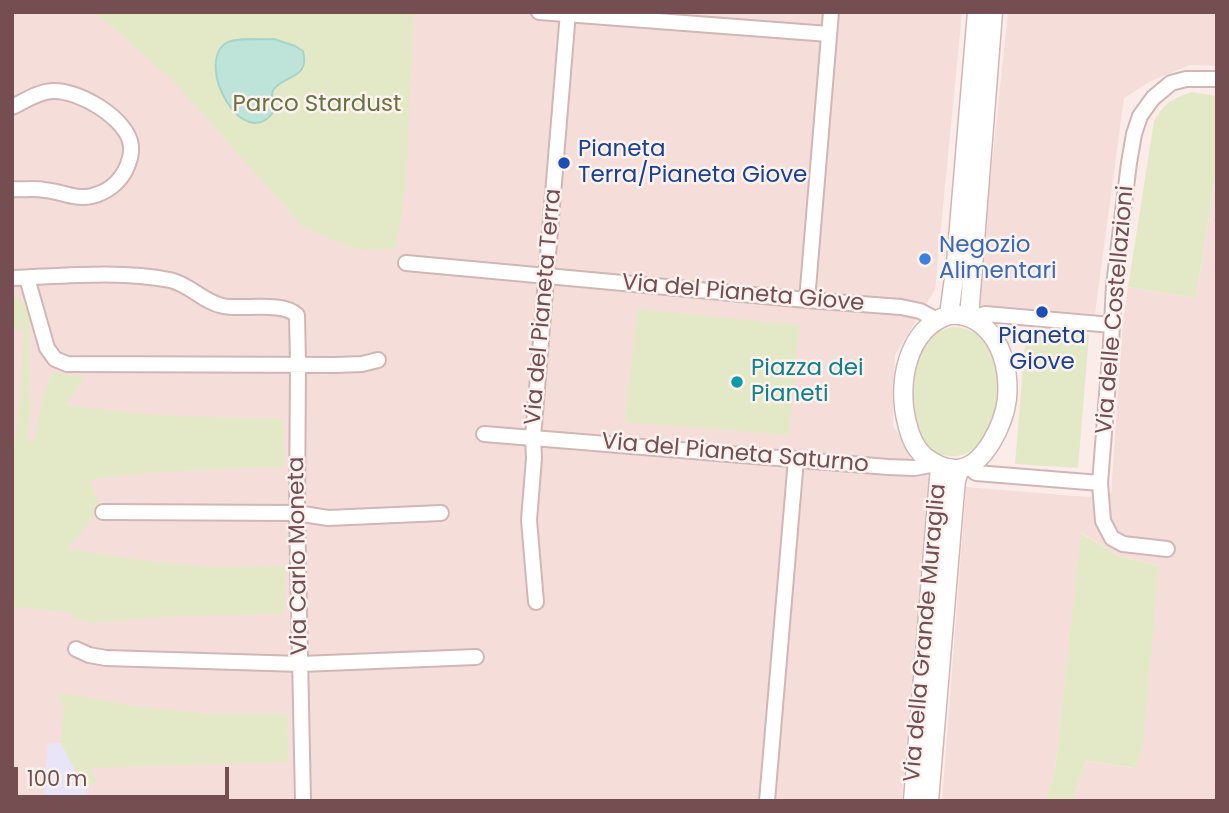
<!DOCTYPE html>
<html>
<head>
<meta charset="utf-8">
<style>
	body { margin:0 }
	#map { position:relative; width:1229px; height:813px; overflow:hidden; background:#fbece9; font-family:Poppins,sans-serif }
	canvas { display:block }
	.frame { position:absolute; inset:0; border:14px solid #744e51; pointer-events:none }
	.scale { position:absolute; left:14px; top:767px; width:215px; height:32px; box-sizing:border-box; border:4px solid #744e51; border-top:0; padding-left:9px; font-size:21px; line-height:24px; white-space:nowrap; color:#744e51; -webkit-text-stroke:5px #fef2ef; paint-order:stroke }
</style>
</head>
<body>
<div id="map">
<canvas width="1229" height="813"></canvas>
<div class="frame"></div>
<div class="scale">100 m</div>
</div>
<script>
const c = document.querySelector('canvas').getContext('2d');
c.lineJoin = 'round';
function paint(path, color) { c.fillStyle = color; c.fill(path, 'evenodd'); }
function trace(path, color, width, dash) { c.strokeStyle = color; c.lineWidth = width; c.lineCap = dash ? 'butt' : 'round'; c.setLineDash(dash || []); c.stroke(path); }
function drawText(font, color, halo, rows, align = 'center') {
  c.font = font + ' Poppins,sans-serif'; c.lineWidth = 5; c.setLineDash([]); c.textBaseline = 'middle'; c.strokeStyle = halo; c.fillStyle = color; for (const [text, x, y, turn = 0] of rows) {
    c.save(); c.translate(x, y); c.rotate((+turn || 0) * Math.PI / 180); c.textAlign = isNaN(turn) ? turn : align; if (halo) c.strokeText(text, 0, 0); c.fillText(text, 0, 0); c.restore();
  }
}
paint(new Path2D(`
	M12,12H962L935,290L895,355L893,426L929,478L902,801H12Z
	M1008,12H1217V66L1190,65L1151,81L1124,98L1095,314L977,305Z
	M1217,166V801H1073L1086,761L1134,768L1159,566L1121,557L1082,533L1055,768L1045,801H942L966,487L1088,497L1111,493L1123,320L1128,287L1196,298Z`), '#f5deda');
paint(new Path2D(`
	M61,743L87,793V801H44L48,744Z`), '#e9e5f8');
paint(new Path2D(`
	M95,12H414L406,186L396,249L362,250L340,243L303,227L174,82Z
	M1191,92L1217,96V166L1196,298L1128,287L1154,121C1166,102 1170,100 1191,92Z
	M12,295C21,297 26,305 29,313L30,417L28,441H34L43,396L52,372L86,377L66,405L126,412L179,416L283,419L284,467C219,469 155,470 90,480L98,502L93,518L67,549L132,559L210,567L286,566L284,614L176,616L90,623L71,617L72,612L12,607V462L19,403L24,330L12,329Z
	M637,309L800,325L789,435L625,422Z
	M952,327C1024,327 1005,463 949,456C940,455 932,453 926,446C903,422 908,358 933,336C938,331 945,329 952,327Z
	M1026,330L1089,335L1078,468L1015,464Z
	M1081,533L1121,557L1159,566L1143,746L1135,768L1086,761L1073,801H1045L1055,768Z
	M69,694L135,706L211,714H287L288,762L89,768L98,783L82,784L61,743L64,706L57,695Z`), '#e3e9c7');
const water = new Path2D(`
	M274,39L295,46L303,51C310,79 286,74 274,89C269,94 275,104 274,111C244,155 194,65 226,43C235,37 263,40 274,39Z`);
paint(water, '#bee4d9');
trace(water, '#a5d5c8', 2);
const minor = new Path2D(`
	M539,12L829,34
	M12,107C25,101 37,92 52,91C77,89 128,118 131,146C132,155 129,163 125,171C117,185 107,192 92,196C74,200 61,191 44,190C34,188 23,190 12,189
	M406,263L807,300L901,307L920,311L937,320
	M12,278C64,276 119,270 170,280C191,285 203,302 223,306C243,310 282,301 297,315L298,364L297,513L303,801
	M27,278L47,348L55,359L67,364L336,365L362,364L378,360
	M807,300L831,12
	M972,318L985,314L1112,325
	M484,434L888,467L914,468L936,464
	M967,466L976,473L1100,483
	M103,512L297,513L328,518L441,513
	M1167,549L1123,544L1112,538L1103,521L1100,483L1111,344L1114,285L1129,163L1134,134L1140,116L1153,98L1171,83L1186,79H1217
	M536,602L529,520L534,458L533,437L568,12
	M76,649L89,655L106,658L301,664L476,657
	M767,801L796,459`);
const tertiary = new Path2D(`
	M949,315C966,313 979,320 990,333C1005,351 1009,377 1007,399C1004,423 985,466 958,469C945,470 933,463 924,456C914,447 910,436 907,423C897,385 906,329 949,315Z
	M949,315L956,263L977,12
	M969,317L993,12
	M913,801L940,466
	M929,801L954,502L956,480L960,469`);
trace(minor, '#d2b6b5', 18);
trace(tertiary, '#d2b6b5', 21);
trace(minor, '#fff', 14);
trace(tertiary, '#fff', 18);
for (const [x, y, r, color] of [
	[564,163,7,"#1a4fb4"],
	[925,259,7,"#3f7fe0"],
	[1042,312,7,"#1a4fb4"],
	[737,382,7,"#0f9aa8"]
]) { const dot = new Path2D(); dot.arc(x, y, r, 0, 2 * Math.PI); c.fillStyle = color; c.fill(dot); trace(dot, '#fef2ef', 2.5); }
drawText('23px', '#677443', '#fef2ef', [
	["Parco Stardust",317,105]
]);
drawText('23px', '#164399', '#fef2ef', [
	["Pianeta",578,150],
	["Terra/Pianeta Giove",578,176],
	["Pianeta",1042,337,"center"],
	["Giove",1042,363,"center"]
], 'left');
drawText('23px', '#366cbe', '#fef2ef', [
	["Negozio",939,246],
	["Alimentari",939,272]
], 'left');
drawText('23px', '#744e51', '#fef2ef', [
	["Via del Pianeta Giove",743,294,5],
	["Via del Pianeta Terra",544,307,-85],
	["Via delle Costellazioni",1116,310,-85],
	["Via del Pianeta Saturno",735,454,5],
	["Via Carlo Moneta",299,556,-91],
	["Via della Grande Muraglia",926,633,-85]
]);
drawText('23px', '#0d838f', '#fef2ef', [
	["Piazza dei",751,369],
	["Pianeti",751,395]
], 'left');
</script>
</body>
</html>
